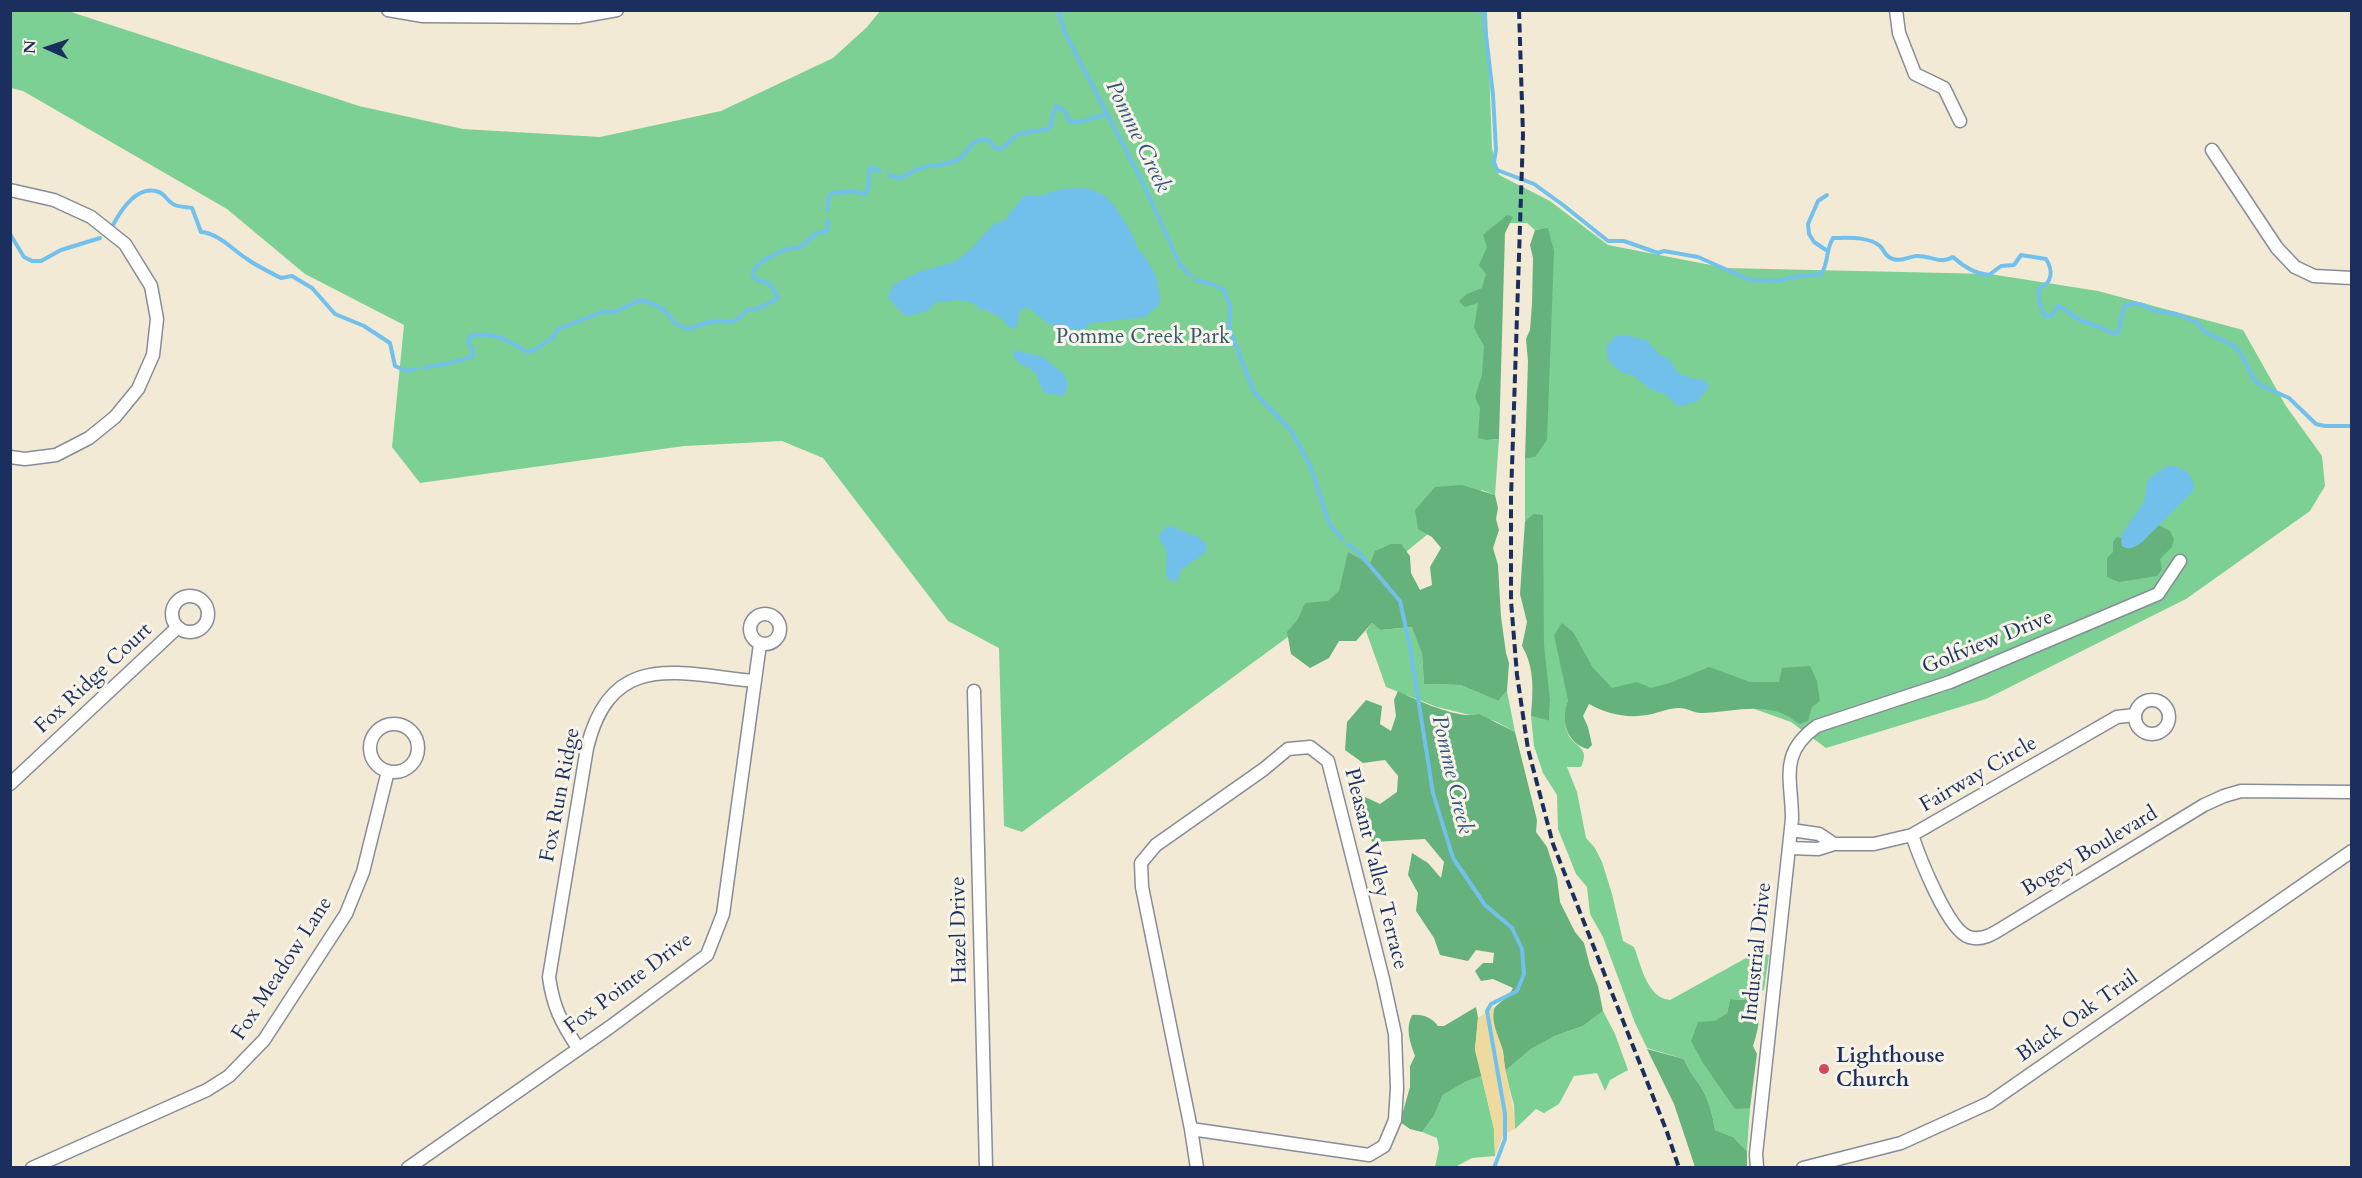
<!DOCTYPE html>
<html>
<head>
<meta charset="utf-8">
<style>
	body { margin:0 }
	#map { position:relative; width:2362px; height:1178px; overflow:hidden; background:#f2ead4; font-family:Cardo,serif }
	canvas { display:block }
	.frame { position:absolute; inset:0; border:12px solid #1b2f5e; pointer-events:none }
	.north { position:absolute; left:18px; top:18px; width:60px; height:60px; -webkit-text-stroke:4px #f7f3e8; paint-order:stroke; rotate:273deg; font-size:16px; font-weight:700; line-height:24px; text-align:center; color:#1b2f5e }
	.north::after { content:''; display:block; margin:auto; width:21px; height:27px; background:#1b2f5e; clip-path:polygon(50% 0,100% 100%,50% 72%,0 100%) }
</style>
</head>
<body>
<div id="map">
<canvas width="2362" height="1178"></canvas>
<div class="frame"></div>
<div class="north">N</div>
</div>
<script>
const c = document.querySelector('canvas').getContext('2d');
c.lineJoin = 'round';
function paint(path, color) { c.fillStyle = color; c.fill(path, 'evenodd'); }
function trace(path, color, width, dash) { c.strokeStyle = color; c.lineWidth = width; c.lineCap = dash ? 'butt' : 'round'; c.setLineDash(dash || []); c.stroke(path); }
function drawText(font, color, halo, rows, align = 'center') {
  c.font = font + ' Cardo,serif'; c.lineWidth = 6; c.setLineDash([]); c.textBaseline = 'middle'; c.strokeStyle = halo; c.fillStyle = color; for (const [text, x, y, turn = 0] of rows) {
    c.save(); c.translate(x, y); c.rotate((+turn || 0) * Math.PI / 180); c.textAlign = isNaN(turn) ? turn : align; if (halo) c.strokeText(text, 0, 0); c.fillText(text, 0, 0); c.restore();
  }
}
paint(new Path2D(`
	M10,11H68L359,106L463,129L600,137L721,111L833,58L867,27L880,11H1487L1492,148L1499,175L1550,201L1608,245L1726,268L1990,274L2098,291L2243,330L2286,406L2322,456L2325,486L2310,511L2186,599L1986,699L1826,748L1791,722L1729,700H1568C1565,709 1564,725 1568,734C1574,748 1591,746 1581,767H1567L1577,792L1586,838L1595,848L1602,862L1612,894L1623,941L1634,947C1641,965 1647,998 1670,1000L1757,952L1769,955L1764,990L1753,992L1744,1000L1730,999L1727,1013L1715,1022L1723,1089L1735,1108H1750L1747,1151L1733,1137L1715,1130C1712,1113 1709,1099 1699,1084C1693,1076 1688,1069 1684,1059L1647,1048L1635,1023L1603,937L1590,914L1587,887L1576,874L1558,829L1557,795L1543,773L1534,746L1531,716L1549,721C1550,699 1551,687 1539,669L1533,514L1525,521V459L1534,457L1541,229L1535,230L1527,223H1497L1488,440L1499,439L1495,495L1482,490L1380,573L1326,609L1022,832L1004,826L999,648L948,621L823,458L782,441L684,446L420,483L392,447L404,325L305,274L227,209L23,91L11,88Z
	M1372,623L1380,630L1413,627L1422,654L1424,684L1461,685L1498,701L1507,691L1515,732L1495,721L1437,707L1386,687L1366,631Z
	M1603,1011L1615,1034L1628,1070L1610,1080L1605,1091L1597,1073L1574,1076L1559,1104L1544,1113L1536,1109L1515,1129L1514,1105L1505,1071L1531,1049L1555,1036L1583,1026Z
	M1482,1076L1494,1129L1495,1156L1472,1158L1455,1167H1435L1439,1148L1437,1138L1422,1132L1434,1116L1443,1095L1465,1082Z`), '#7cd093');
paint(new Path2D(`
	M1507,215L1513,217L1505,233L1499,439L1487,440L1478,438L1480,408L1475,397L1482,375L1484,346L1474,328L1478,303L1465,307L1459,301L1467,294L1482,288L1486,274L1479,265L1487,247L1483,235Z
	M1548,228L1554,251L1547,440L1535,457L1525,459L1528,361L1526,339L1530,330L1532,304L1533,258L1530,245L1535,230Z
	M1462,485L1495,495L1498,508L1496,519L1499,530L1493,548L1498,565L1501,617L1506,653L1509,663L1507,691L1498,701L1461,685L1424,684L1422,654L1412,627L1380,630L1372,623L1356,641H1339L1329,658L1310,668L1291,654L1287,632L1298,619L1305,603L1328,601L1339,591L1348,552L1359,558L1369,566L1375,551L1391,544H1401L1410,556L1411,573L1420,590L1432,585L1430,567L1441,548L1432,537L1418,529L1415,510L1435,487Z
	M1533,514L1543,515L1544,645L1550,700L1549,721L1531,716C1533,691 1535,668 1522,646L1527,622L1520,594L1525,521Z
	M2157,524L2170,531L2174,539L2172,547L2160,559L2162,569L2157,576L2119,582L2107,577V558L2113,552V542L2117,537L2127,540Z
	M1562,623L1573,632L1593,668L1612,688L1637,682L1651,688L1670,683L1709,667L1750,682H1779L1782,668L1810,666L1817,681L1820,701L1812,707L1808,721L1799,724C1771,699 1736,712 1701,713C1694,713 1687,708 1679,708C1670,708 1660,712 1652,714C1629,719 1609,715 1589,704L1583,716L1588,727L1592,745L1588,749C1565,743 1561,719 1568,700L1554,635Z
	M1398,691C1416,700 1459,720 1479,714L1515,732L1537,820L1536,832L1547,847L1557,878L1560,902L1575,932L1584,943L1590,966L1598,986L1603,1011L1583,1026L1555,1036L1531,1049L1505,1071C1504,1064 1504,1058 1503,1051C1500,1039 1489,1023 1494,1009C1497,1003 1508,999 1513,988L1493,979L1481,981L1475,971L1483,963H1493L1494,953L1476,950L1468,961L1440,955L1434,938L1416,911L1418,893L1408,875L1412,853L1428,863L1441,878L1444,862L1425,839L1373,842L1359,828L1361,795L1380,804L1397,792L1398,776L1385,760L1363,763L1345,750L1347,722L1366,700L1382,706L1380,724L1391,731L1396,716L1394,700Z
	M1753,992C1764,1005 1758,1032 1753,1046L1757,1054L1750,1108L1735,1109L1703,1063L1691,1041L1698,1022L1715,1021L1727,1013L1730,999L1744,1000Z
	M1476,1007L1478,1018L1475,1050L1482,1076L1465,1082L1443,1095L1434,1116L1422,1132L1410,1129L1400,1122L1410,1087V1066L1415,1056C1410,1042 1405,1029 1412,1015C1423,1014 1431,1017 1438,1026H1444Z
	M1647,1049L1684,1059C1688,1069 1693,1076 1699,1084C1709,1099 1712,1113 1715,1130L1733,1137L1747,1151V1167H1695L1674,1104Z`), '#65b27d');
paint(new Path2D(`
	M1495,1006C1490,1021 1498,1034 1502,1048C1504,1056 1504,1064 1506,1072C1510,1092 1514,1108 1515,1129L1503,1135L1495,1156L1494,1129L1475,1050L1478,1018Z`), '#eeda9e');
paint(new Path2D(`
	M1087,188L1104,195L1116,208L1130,230L1139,251L1144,255L1156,276L1160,297L1159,305L1145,317L1091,323L1081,332L1077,329L1064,330L1063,327L1049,324L1027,307L1023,310L1020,309L1017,326L1011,329L1001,318L984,309L979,310V307L966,300L964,302C954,298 947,304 937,301L925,312L905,316L888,298L890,290L895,284L919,272L954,262L969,251L995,223L1004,221L1023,197L1027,195L1040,196L1061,189Z
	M1624,335L1646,340L1659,354L1671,361C1676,377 1690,378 1705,380L1709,387L1696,403L1690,402L1686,406L1676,405L1666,395L1650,389L1634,376L1621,372L1607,359V346L1614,337Z
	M1015,350L1043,357L1064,374L1068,384L1064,396L1044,393L1035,372L1018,362L1013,356Z
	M2167,466C2183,466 2194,473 2194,490L2141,543C2134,547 2130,551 2122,546L2121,535L2144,502L2147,483L2151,477Z
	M1170,526L1198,537L1206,544V552L1181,570L1177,581H1171L1166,577L1167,551L1158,536L1166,527Z`), '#72c1ed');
trace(new Path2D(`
	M1058,10L1064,31L1143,183L1180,265L1190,275
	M1483,10L1493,95L1496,150L1494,162L1497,170L1534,184L1563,205L1608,241H1624L1658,253L1664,251L1698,257L1750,280L1778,281L1792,277L1821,274C1829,263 1825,252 1833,238C1847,238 1868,236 1880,246C1885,251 1885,257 1893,259C1902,262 1908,257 1916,256C1930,255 1940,265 1953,257C1964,267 1975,274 1989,275L2001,266L2014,265L2021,255L2046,259C2053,270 2053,283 2039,288C2038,298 2039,307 2045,316H2051L2058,306C2066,308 2068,313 2075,317C2087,325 2101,325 2113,334L2119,331L2122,313L2125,306L2134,303L2143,305L2152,310L2176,314L2196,322L2205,332L2231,344L2240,352L2254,380L2260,385L2289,398L2316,424L2325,426H2352
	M889,175L900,178C907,175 914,170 922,168C933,164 949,166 959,159C973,150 966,139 989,140L994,147L1000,150L1018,134L1048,129L1051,126V121L1056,106L1064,110L1070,122H1080L1107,114
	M827,210L828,199L832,193L853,191L864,194L868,190L870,168L880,171
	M113,225C121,210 137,184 159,192C165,194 167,201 173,204C177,207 186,207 192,208L201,232C218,233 233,250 247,259C257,266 269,272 281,278L292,276L312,288L335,314L364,326L390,343L395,366L406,371L416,369
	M10,234L24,257L32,261H41L61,250L100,238
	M1826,250L1814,242L1809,234L1808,224L1818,201L1827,195
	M1195,280L1209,283L1224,290L1230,306L1229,328L1254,392L1290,429L1310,465L1329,523L1342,539
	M424,368C441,364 457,363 473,356V349L468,343L470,336C492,331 508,340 527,352L535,350L553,337L558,329L605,311L615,312L640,300L654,304L664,310L675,323L687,329L713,321L731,322L740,318L747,310L757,309L778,298L770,284C766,282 760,282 757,280C739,269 780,252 787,249C792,247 796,249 800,247C814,239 807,235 827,231L828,220
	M1348,544L1359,553L1400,601L1410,647L1433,793L1453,858L1485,905L1512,928L1522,949L1524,974L1517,991L1491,1004L1487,1011L1505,1114V1139L1494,1168`), '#72c1ed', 4);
const street = new Path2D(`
	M388,10L423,16L578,17L617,10
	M1896,10L1899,33L1915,74L1944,88L1960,121
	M2212,150L2277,248L2295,267L2314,276L2352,278
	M10,190L54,200L91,217L125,244L151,286L157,319L153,355L138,389L115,417L89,438L56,455L25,459L10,457
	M172 614a18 18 0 1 1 36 0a18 18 0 1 1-36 0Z
	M750 629a15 15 0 1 1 30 0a15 15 0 1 1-30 0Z
	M974,691L986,1168
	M2135 717a17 17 0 1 1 34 0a17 17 0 1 1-34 0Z
	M370 748a24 24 0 1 1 48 0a24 24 0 1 1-48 0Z
	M1310,747L1328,761L1383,979L1395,1034L1397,1088L1395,1120L1384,1146L1369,1155L1191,1129L1142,887L1141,863L1156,845L1264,769L1288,749Z
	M10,784L178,627
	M1791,830L1819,834L1834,844
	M1912,835C1919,856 1948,931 1969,937C1982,941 1993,934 2004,927L2204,805L2224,796L2241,791L2352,792
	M1789,848L1818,849L1834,844H1874L1912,835L2117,717L2135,715
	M578,1048C561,1022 553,1007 549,977L587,748C611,649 678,674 754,681
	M1191,1129L1197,1168
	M32,1168L207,1090L229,1076L264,1040L346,914L363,872L388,771
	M408,1168L610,1027L707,955L723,914L760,644
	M1757,1168L1756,1154L1792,819C1792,779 1778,754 1817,726L1950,682L2158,594L2180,561
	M1803,1168L1901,1143L1989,1103L2352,851`);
trace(street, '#868c99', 15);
trace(street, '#fff', 12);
trace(new Path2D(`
	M1519,10L1523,135L1511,497V601L1517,675L1528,749L1553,844L1667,1132L1679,1168`), '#1b2f5e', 4, [9, 4.5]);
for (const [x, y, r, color] of [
	[1824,1069,6,"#d1495b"]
]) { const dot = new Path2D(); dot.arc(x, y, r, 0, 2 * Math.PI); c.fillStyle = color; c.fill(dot); trace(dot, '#f7f3e8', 2); }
drawText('21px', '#33576b', '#f7f3e8', [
	["Pomme Creek Park",1143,338]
]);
drawText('21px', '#1b2f5e', '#f7f3e8', [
	["Golfview Drive",1988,643,-22],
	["Fox Ridge Court",94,679,-43],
	["Fairway Circle",1979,775,-30],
	["Fox Run Ridge",561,795,-79],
	["Bogey Boulevard",2090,852,-31],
	["Pleasant Valley Terrace",1375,869,76],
	["Hazel Drive",960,930,-91],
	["Industrial Drive",1758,952,-84],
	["Fox Meadow Lane",283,969,-57],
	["Fox Pointe Drive",629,984,-37],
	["Black Oak Trail",2078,1017,-35]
]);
drawText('bold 21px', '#1b2f5e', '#f7f3e8', [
	["Lighthouse",1836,1057],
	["Church",1836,1081]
], 'left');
drawText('italic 22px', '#315482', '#f7f3e8', [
	["Pomme Creek",1137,137,64],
	["Pomme Creek",1451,775,77]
]);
</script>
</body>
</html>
